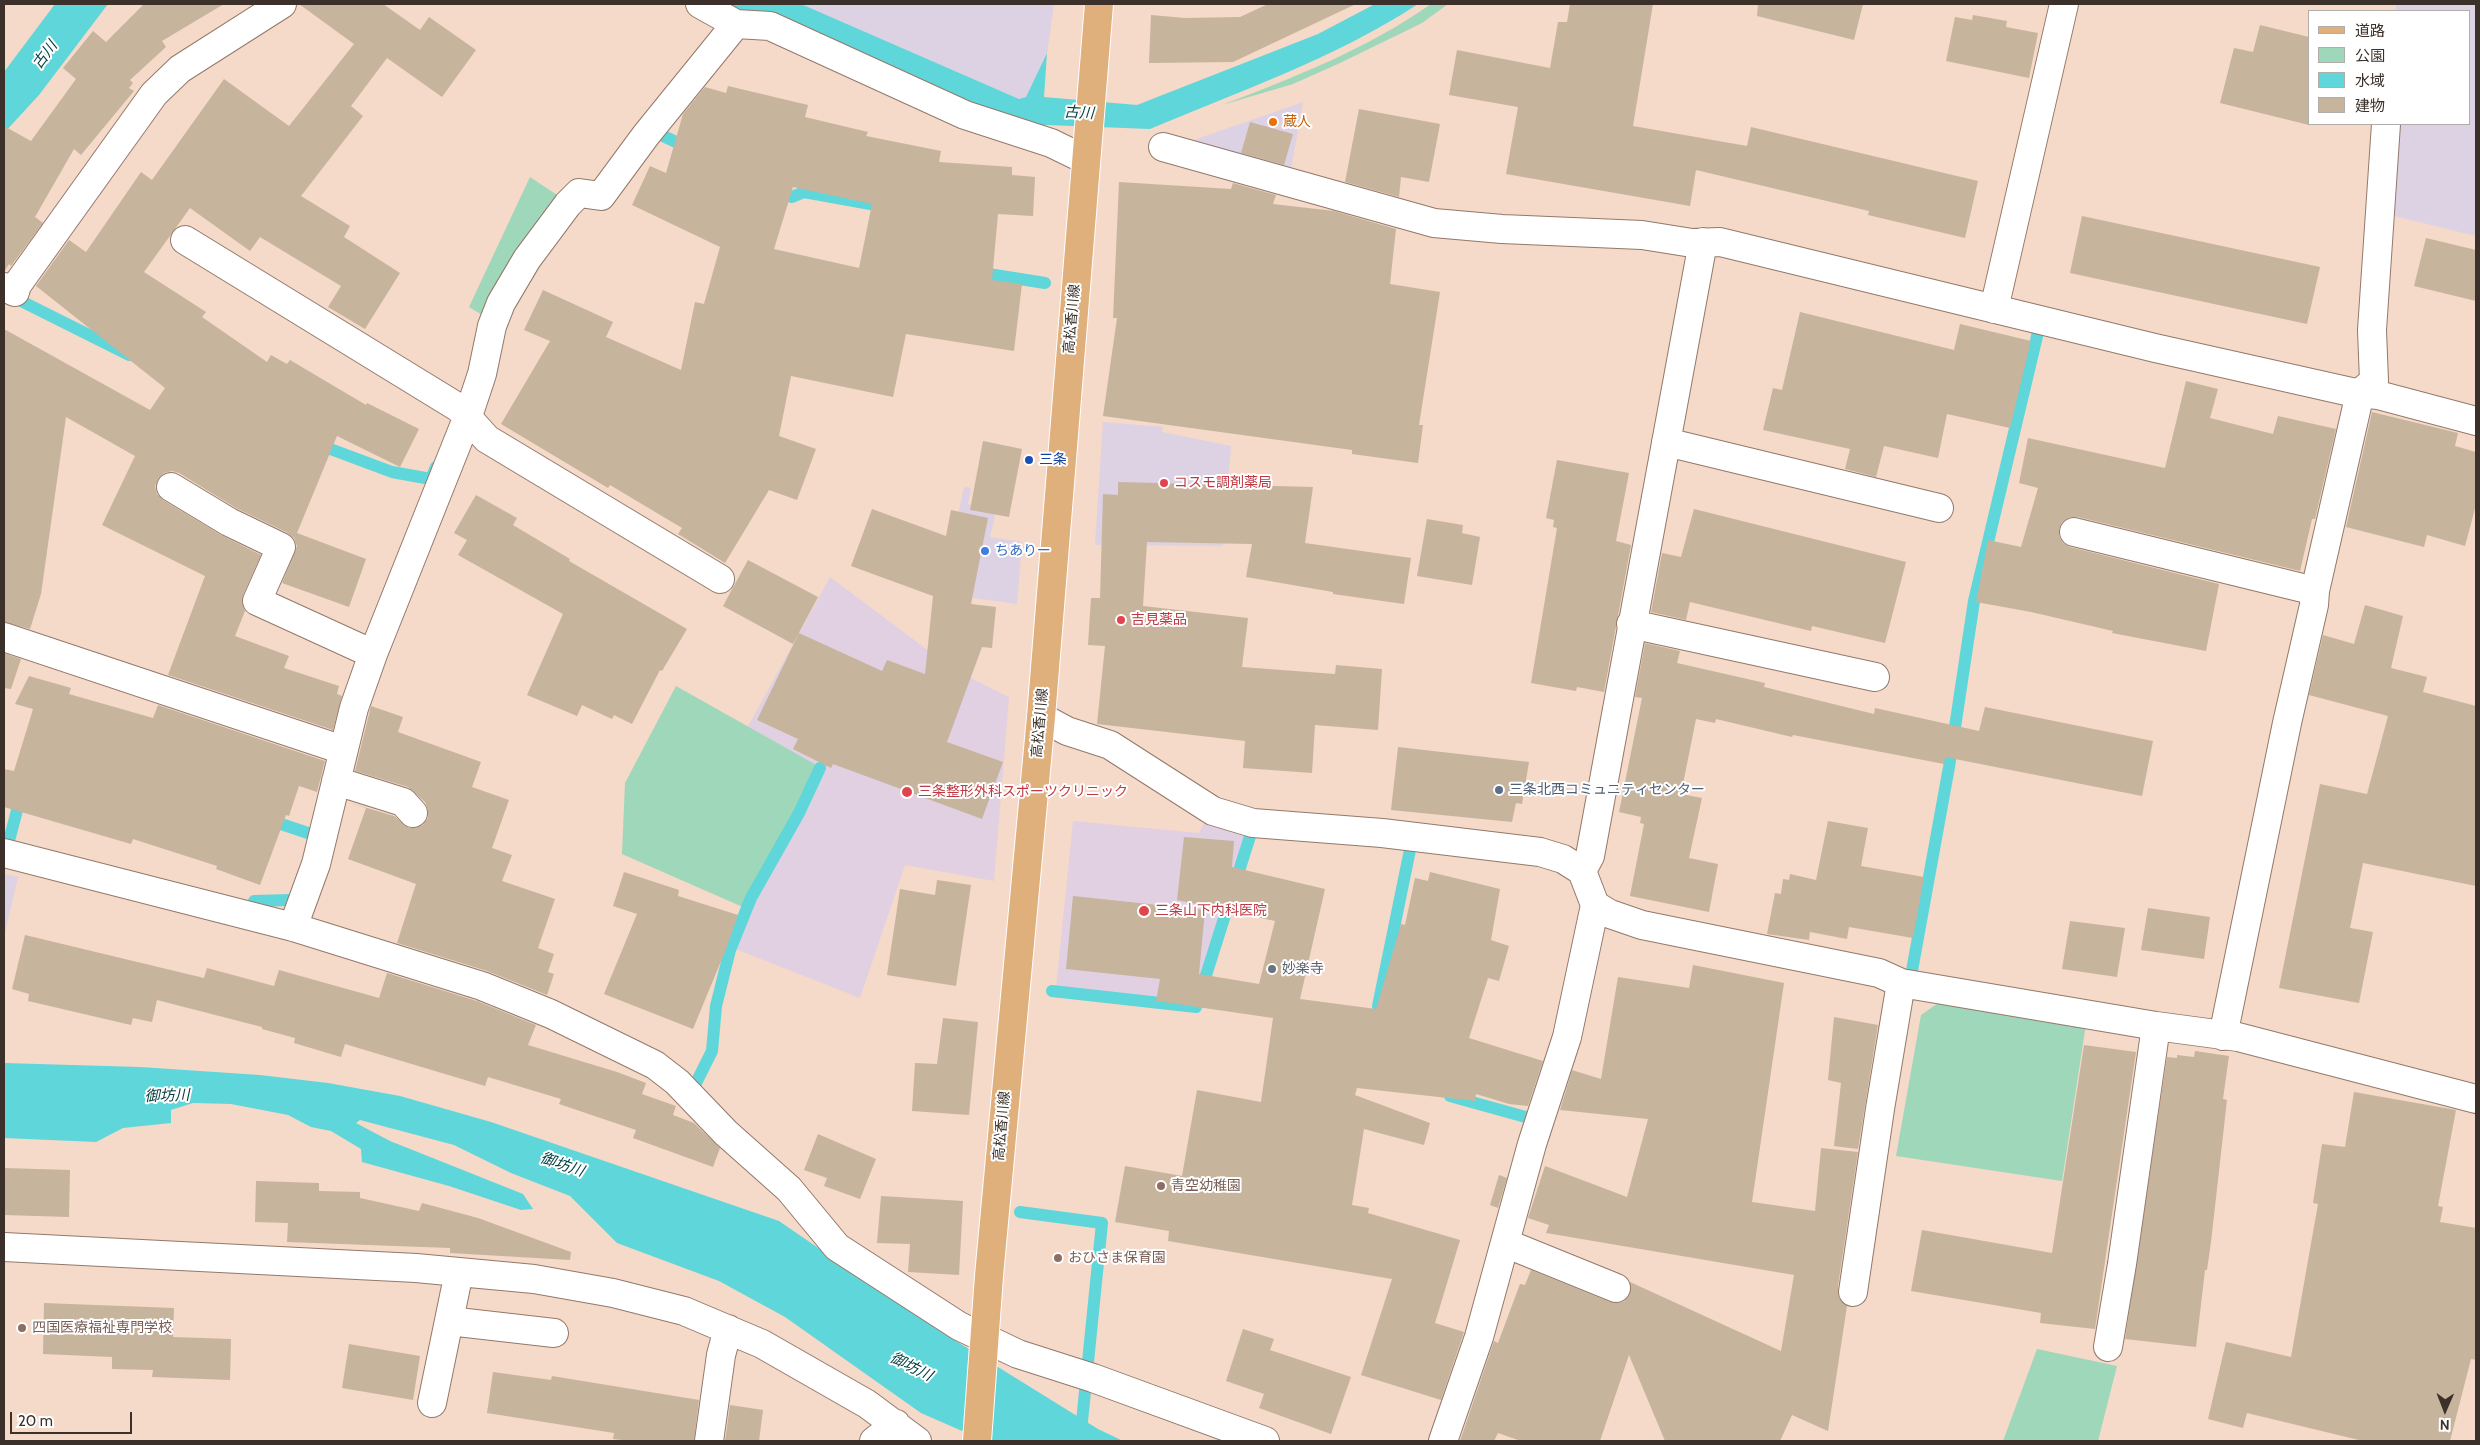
<!DOCTYPE html>
<html>
<head>
<meta charset="utf-8">
<style>
	body { margin:0 }
	#map { position:relative; width:2480px; height:1445px; overflow:hidden; background:#f5d9c9; font-family:Cabin,"Noto Sans JP",sans-serif }
	canvas { display:block }
	.frame { position:absolute; inset:0; border:5px solid #3b312a; pointer-events:none }
	.legend { position:absolute; left:2308px; top:10px; width:162px; height:115px; box-sizing:border-box; background:#fff; border:1px solid #b1adaa; margin:0; padding:6px 9px; list-style:none; font-size:15px; color:#3b312a }
	.legend li { display:flex; align-items:center; gap:10px; height:25px }
	.legend b { width:25px; border:1px solid #b1adaa }
	.north { position:absolute; left:2420px; top:1385px; width:50px; height:50px; -webkit-text-stroke:4px #fff; paint-order:stroke; rotate:181deg; font-size:14px; font-weight:700; line-height:20px; text-align:center; color:#3b312a }
	.north::after { content:''; display:block; margin:auto; width:18px; height:22px; background:#3b312a; clip-path:polygon(50% 0,100% 100%,50% 72%,0 100%) }
	.scale { position:absolute; left:10px; top:1412px; width:122px; height:22px; box-sizing:border-box; border:2px solid #3b312a; border-top:0; padding-left:6px; font-size:15px; line-height:18px; white-space:nowrap; color:#3b312a; -webkit-text-stroke:4px #fff; paint-order:stroke }
</style>
</head>
<body>
<div id="map">
<canvas width="2480" height="1445"></canvas>
<div class="frame"></div>
<ul class="legend">
<li><b style="height:6px;background:#dfaf7c"></b>道路</li>
<li><b style="height:14px;background:#9ed7b9"></b>公園</li>
<li><b style="height:14px;background:#5fd6d9"></b>水域</li>
<li><b style="height:14px;background:#c7b49d"></b>建物</li>
</ul>
<div class="north">N</div>
<div class="scale">20 m</div>
</div>
<script>
const c = document.querySelector('canvas').getContext('2d');
c.lineJoin = 'round';
function paint(path, color) { c.fillStyle = color; c.fill(path, 'evenodd'); }
function trace(path, color, width, dash) { c.strokeStyle = color; c.lineWidth = width; c.lineCap = dash ? 'butt' : 'round'; c.setLineDash(dash || []); c.stroke(path); }
function drawText(font, color, halo, rows, align = 'center') {
  c.font = font + ' Cabin,"Noto Sans JP",sans-serif'; c.lineWidth = 4; c.setLineDash([]); c.textBaseline = 'middle'; c.strokeStyle = halo; c.fillStyle = color; for (const [text, x, y, turn = 0] of rows) {
    c.save(); c.translate(x, y); c.rotate((+turn || 0) * Math.PI / 180); c.textAlign = isNaN(turn) ? turn : align; if (halo) c.strokeText(text, 0, 0); c.fillText(text, 0, 0); c.restore();
  }
}
paint(new Path2D(`
	M801,4H1054L1047,53L1026,97L1019,99Z
	M2397,4H2476V236L2386,214L2394,124H2469V11H2395Z
	M1303,102L1291,169L1191,141Z
	M1103,422L1163,427L1162,432L1231,446L1223,546L1095,545Z
	M964,487L971,488L968,504L996,511L990,537L1022,542L1017,604L937,593L952,543Z
	M4,874L18,877L4,937Z`), '#ddd1e4');
paint(new Path2D(`
	M830,577L953,669L1009,697L994,881L905,865L860,998L733,948L753,899L800,815L822,769L747,728Z
	M1073,821L1199,833L1205,821L1249,834L1195,1006L1056,988Z`), '#e0d0e1');
paint(new Path2D(`
	M1431,4H1448L1422,23L1340,63L1293,84L1222,105C1295,77 1367,49 1431,4Z
	M530,177L563,199L487,318L469,307Z
	M676,686L818,766L745,908L622,854L625,783Z
	M1944,999L2086,1024L2062,1181L1896,1156L1921,1015Z
	M2037,1349L2117,1366L2098,1441H2003Z`), '#9ed7b9');
paint(new Path2D(`
	M55,4H108L39,95L4,133V72Z
	M719,4H801L1019,99L1026,97L1047,53L1044,97L1137,105L1318,34L1375,4H1418C1336,58 1240,91 1150,129L1047,125L1037,128Z
	M4,1063L140,1067L260,1075L328,1083L400,1096L491,1122L779,1221L935,1328L1098,1429L1123,1441H985L921,1413L785,1317L719,1281L617,1243L570,1196L511,1173L454,1145L360,1120L356,1123L390,1141L523,1194L533,1209L521,1210L449,1186L362,1162L361,1149L331,1131L311,1127L288,1115L231,1104L193,1103L171,1110V1123L123,1128L96,1142L4,1138Z`), '#5fd6d9');
trace(new Path2D(`
	M648,129L691,149
	M776,190L792,197L804,192L887,207
	M976,272L1045,283
	M17,299L129,355
	M317,444L392,472L431,479L436,467
	M266,819L326,839
	M5,856L21,795
	M254,901L290,900
	M1911,976L1949,767L1974,601L2038,332
	M1052,991L1196,1007L1251,833
	M1383,1012L1378,1006L1411,845
	M694,1087L712,1051L716,1006L730,950L751,898L799,813L820,768
	M1450,1096L1540,1121
	M1020,1212L1102,1223L1080,1441`), '#5fd6d9', 12);
paint(new Path2D(`
	M144,4H224L162,41L166,47L130,80L133,83L129,88L134,91L81,155L74,149L35,217L43,223L11,266L9,264L4,272V126L31,141L76,79L63,68L93,31L106,42Z
	M299,4H383L420,30L429,17L476,50L442,97L387,58L351,106L363,116L301,196L350,226L344,237L400,273L365,329L328,307L341,286L260,237L250,251L190,208L144,272L206,312L202,317L267,362L271,355L287,364L290,360L366,405L367,403L419,429L400,467L337,436L297,533L366,559L349,607L282,583L297,546L294,538L288,533L236,508L179,473L172,471L164,473L158,479L155,486L157,494L163,500L221,535L261,555L243,595L242,603L245,611L235,636L289,656L284,668L339,686L337,694L342,696L333,730L168,675L205,576L102,525L135,456L66,417L41,594L30,629L4,622V329L150,410L165,388L36,286L69,240L86,252L141,172L152,180L224,79L289,126L354,44Z
	M1268,4H1356L1233,62L1149,63L1151,15L1185,18L1240,17Z
	M1570,4H1653L1633,126L1747,146L1751,127L1978,181L1965,238L1868,215L1869,211L1696,170L1690,206L1506,174L1518,107L1449,95L1457,50L1550,68L1558,22H1567Z
	M1758,4H1863L1854,40L1757,16Z
	M1973,15L2007,21L2006,27L2038,33L2029,78L1946,61L1955,17L1972,20Z
	M2260,25L2309,37V125L2220,103L2234,48L2253,52Z
	M728,86L808,105L805,117L868,132L866,136L941,151L939,162L1012,167V175L1035,177L1033,216L998,214L992,280L1022,284L1014,351L906,334L893,397L791,376L779,436L816,449L797,500L769,490L725,563L678,534L682,528L610,485L608,488L501,424L550,341L524,330L543,290L613,322L606,337L681,370L695,302L704,304L720,247L632,205L650,166L666,173L683,114L705,87L726,93ZM793,187L872,204L859,268L774,249Z
	M1359,109L1440,124L1429,182L1401,177L1399,197L1345,182Z
	M1250,122L1293,134L1284,165L1241,153Z
	M1119,182L1231,189L1233,183L1276,195L1273,204L1334,211L1396,229L1390,284L1440,292L1419,425H1423L1418,463L1352,454V450L1103,416L1117,318H1113Z
	M2082,216L2320,267L2307,324L2070,273Z
	M2426,238L2476,250V301L2414,286Z
	M1800,312L1954,350L1960,324L2031,341L2010,428L1947,414L1938,458L1884,446L1876,477L1845,469L1850,449L1763,430L1773,388L1782,390Z
	M2186,381L2218,389L2210,418L2273,434L2278,416L2336,429L2315,519H2312L2300,571L2078,517H2070L2062,522L2059,529V536L2063,543L2070,547L2219,584L2206,651L2112,633L2113,631L2031,612L1976,602L1988,540L2021,547L2038,488L2019,483L2028,438L2165,468Z
	M2372,412L2458,433L2455,446L2476,452V505L2465,546L2427,535L2424,547L2346,527Z
	M983,441L1022,449L1009,517L970,510Z
	M1557,460L1629,473L1616,541L1631,545L1604,692L1577,687L1576,691L1531,683L1557,528L1553,527L1554,520L1546,518Z
	M1118,482L1313,487L1305,543L1411,558L1404,604L1333,594V592L1246,577L1252,544L1147,542L1143,606L1248,618L1242,667L1335,674L1336,665L1382,669L1378,730L1315,725L1312,773L1243,768L1245,741L1097,724L1105,646L1088,645L1091,598H1100L1103,494L1118,495Z
	M476,495L517,518L513,525L570,559L569,561L687,629L662,671L660,670L632,724L614,715L612,719L582,705L577,716L527,695L563,614L458,555L467,540L454,533Z
	M872,509L946,536L951,510L988,518L971,604L996,607L992,648L982,647L947,742L1003,762L982,819L833,764L831,768L793,749L798,739L757,720L799,633L882,671L887,660L925,674L933,596L851,566Z
	M1694,509L1906,562L1885,643L1812,626L1811,631L1690,602L1686,620L1651,612L1662,553L1681,557Z
	M1427,519L1463,525L1462,533L1480,537L1472,585L1417,576Z
	M748,560L818,597L793,644L723,606Z
	M2365,605L2403,616L2391,668L2427,677L2423,692L2476,706V886L2363,863L2350,928L2373,932L2359,1003L2279,988L2320,784L2367,794L2388,716L2309,695L2323,635L2354,644Z
	M1645,643L1680,651L1677,663L1765,683L1764,687L1874,714L1875,708L1979,731L1985,707L2153,741L2142,796L1945,757L1944,764L1793,735L1792,737L1716,719L1715,723L1696,719L1681,794L1702,798L1689,858L1718,864L1709,912L1630,896L1644,824L1640,823L1641,817L1619,812L1642,698L1635,697Z
	M4,653L21,659L11,689L4,688Z
	M29,676L71,688L69,694L153,718L158,705L325,761L317,792L299,786L289,816L286,815L260,885L216,869L217,866L133,839L131,844L4,807V769L14,771L33,709L15,704Z
	M371,706L403,717L398,732L481,762L472,787L509,800L492,848L512,855L502,881L555,899L538,948L554,954L548,972L554,974L547,995L487,971L397,943L416,884L348,859L366,808L347,802L394,816L409,828H416L423,825L428,818V810L425,802L408,787L355,771Z
	M1398,747L1529,762L1522,804L1516,803L1512,822L1391,810Z
	M1828,821L1868,828L1861,866L1924,877L1913,938L1849,927L1847,939L1810,932L1809,940L1767,934L1775,893L1781,894L1783,879L1789,880L1790,874L1816,880Z
	M1184,837L1234,841L1232,867L1325,889L1300,999L1376,1009L1401,924L1405,925L1415,878L1428,881L1430,872L1500,889L1491,940L1509,946L1499,981L1488,978L1469,1038L1543,1061L1528,1106L1509,1104L1476,1094L1475,1101L1357,1088L1355,1095L1430,1123L1424,1145L1364,1129L1352,1205L1369,1208L1368,1213L1460,1240L1435,1323L1464,1332L1441,1400L1361,1375L1392,1279L1168,1241L1169,1231L1115,1222L1125,1166L1182,1176L1197,1090L1261,1102L1273,1018L1156,1001L1160,979L1066,969L1073,896L1205,910L1199,974L1259,984L1275,921L1177,900Z
	M624,872L679,890L678,896L738,915L726,949L693,1029L604,994L637,914L613,906Z
	M937,880L971,885L956,986L887,975L900,889L935,895Z
	M2148,908L2210,917L2204,959L2141,950Z
	M2070,921L2125,928L2117,977L2062,969Z
	M25,935L204,978L207,968L274,986L279,970L379,998L387,973L477,1001L536,1025L528,1045L617,1072L646,1083L642,1094L676,1106L673,1115L694,1123L720,1148L713,1167L633,1138L636,1130L559,1104L561,1099L488,1077L485,1086L345,1044L341,1057L294,1043L295,1038L262,1029V1027L157,1000L152,1022L133,1018L131,1025L28,1001L29,994L12,989Z
	M1693,965L1784,983L1752,1202L1815,1211L1821,1148L1858,1152L1838,1286L1839,1298L1847,1306L1828,1431L1792,1415L1780,1441H1665L1629,1355L1600,1441H1521L1498,1433L1494,1441H1460L1494,1341L1498,1343L1520,1284L1525,1285L1531,1270L1610,1302L1618,1303L1625,1301L1630,1294V1282L1781,1351L1794,1275L1546,1233L1549,1225L1528,1218L1545,1166L1627,1197L1648,1119L1560,1110L1572,1070L1601,1079L1618,977L1689,988Z
	M1834,1017L1878,1025L1858,1149L1834,1146L1841,1083L1828,1080Z
	M943,1018L978,1022L969,1115L912,1111L915,1063L937,1064Z
	M2084,1045L2136,1052L2095,1329L2040,1323L2041,1313L1911,1291L1922,1230L2052,1253Z
	M2195,1051L2229,1056L2223,1099L2227,1100L2211,1242L2207,1270H2205L2196,1347L2125,1339L2167,1057L2177,1058V1055L2194,1057Z
	M2354,1092L2456,1110L2438,1206L2443,1207L2440,1222L2476,1228V1360L2471,1359L2450,1441H2363L2247,1413L2243,1428L2208,1419L2226,1342L2291,1357L2318,1204L2313,1203L2322,1144L2345,1147Z
	M818,1134L876,1159L860,1199L824,1186L827,1178L804,1170Z
	M4,1168L70,1170L69,1217L4,1215Z
	M1499,1175L1507,1178L1498,1208L1490,1205Z
	M256,1181L319,1183V1191L360,1192V1198L419,1211L422,1203L478,1218L571,1252L570,1260L450,1253V1248L287,1242L288,1223L255,1222Z
	M881,1196L963,1201L959,1275L908,1272L910,1244L877,1243Z
	M44,1303L174,1308L173,1337L231,1339L230,1380L152,1377L153,1370L112,1369V1357L43,1354Z
	M1243,1329L1274,1339L1270,1350L1351,1377L1331,1434L1259,1408L1264,1394L1226,1381Z
	M349,1344L420,1356L413,1400L342,1388Z
	M493,1372L551,1380L552,1376L699,1400L694,1441H631L613,1439L614,1433L487,1413Z
	M730,1405L763,1410L759,1441H725Z`), '#c7b49d');
const minor = new Path2D(`
	M700,4L736,24L770,26L965,115L1051,143L1086,160
	M1163,147L1434,223L1502,229L1642,235L1692,243L1720,242L2155,348L2351,392L2378,395L2476,421
	M185,240L459,408L487,439L720,579
	M4,287L15,292L17,285L154,94L180,69L282,4
	M1994,309L2064,4
	M1666,442L1939,508
	M171,487L229,522L281,547L257,601L373,654
	M2074,532L2315,591
	M1631,624L1875,677
	M4,637L343,750
	M1041,717L1067,731L1110,745L1213,811L1253,823L1382,833L1540,852L1563,859L1582,871L1595,905L1610,914L1642,925L1879,973L1901,983L2156,1026L2238,1037L2476,1099
	M336,781L403,802L413,813
	M4,853L293,927L482,986L551,1014L655,1065L677,1082L726,1133L789,1189L837,1247L959,1326L1018,1354L1093,1378L1265,1441
	M1582,871L1590,856L1703,242
	M293,927L316,864L354,708L373,654L468,416L482,374L492,326L501,303L527,259L568,204L579,193L601,196L646,135L736,24
	M2223,1036L2287,723L2314,605L2315,591L2360,393L2374,381L2372,330L2386,124
	M1505,1243L1616,1288
	M4,1247L416,1268L534,1279L613,1293L684,1311L762,1344L867,1404L917,1441
	M1853,1292L1880,1109L1901,983
	M449,1321L554,1333
	M2108,1347L2122,1264L2156,1026
	M432,1403L459,1272
	M709,1441L721,1355L728,1329
	M874,1441L896,1424
	M1443,1441L1479,1337L1532,1144L1567,1037L1595,905`);
const major = new Path2D(`
	M977,1441L989,1276L1041,717L1099,4`);
trace(minor, '#93796a', 30);
trace(major, '#fff', 30);
trace(minor, '#fff', 28);
trace(major, '#dfaf7c', 28);
for (const [x, y, r, color] of [
	[1273,122,5,"#e8710a"],
	[1029,460,5,"#1a4fb4"],
	[1164,483,5,"#e0444e"],
	[985,551,5,"#3f7fe0"],
	[1121,620,5,"#e0444e"],
	[1499,790,5,"#5c6f8a"],
	[907,792,6,"#e0444e"],
	[1144,911,6,"#e0444e"],
	[1272,969,5,"#6b7280"],
	[1161,1186,5,"#8d6e63"],
	[1058,1258,5,"#8d6e63"],
	[22,1328,5,"#8d6e63"]
]) { const dot = new Path2D(); dot.arc(x, y, r, 0, 2 * Math.PI); c.fillStyle = color; c.fill(dot); trace(dot, '#fff', 2); }
drawText('14px', '#c56008', '#fff', [
	["蔵人",1283,122]
], 'left');
drawText('14px', '#3b312a', '#fff', [
	["高松香川線",1072,319,-85],
	["高松香川線",1040,723,-85],
	["高松香川線",1002,1126,-85]
]);
drawText('14px', '#164399', '#fff', [
	["三条",1039,460]
], 'left');
drawText('14px', '#be3a42', '#fff', [
	["コスモ調剤薬局",1174,483],
	["吉見薬品",1131,620],
	["三条整形外科スポーツクリニック",918,792],
	["三条山下内科医院",1155,911]
], 'left');
drawText('14px', '#366cbe', '#fff', [
	["ちありー",995,551]
], 'left');
drawText('14px', '#4e5e75', '#fff', [
	["三条北西コミュニティセンター",1509,790]
], 'left');
drawText('14px', '#5b616d', '#fff', [
	["妙楽寺",1282,969]
], 'left');
drawText('14px', '#785e54', '#fff', [
	["青空幼稚園",1171,1186],
	["おひさま保育園",1068,1258],
	["四国医療福祉専門学校",32,1328]
], 'left');
drawText('italic 15px', '#074042', '#fff', [
	["古川",45,55,-53],
	["古川",1079,113,3],
	["御坊川",167,1096,-2],
	["御坊川",562,1165,19],
	["御坊川",911,1367,27]
]);
</script>
</body>
</html>
